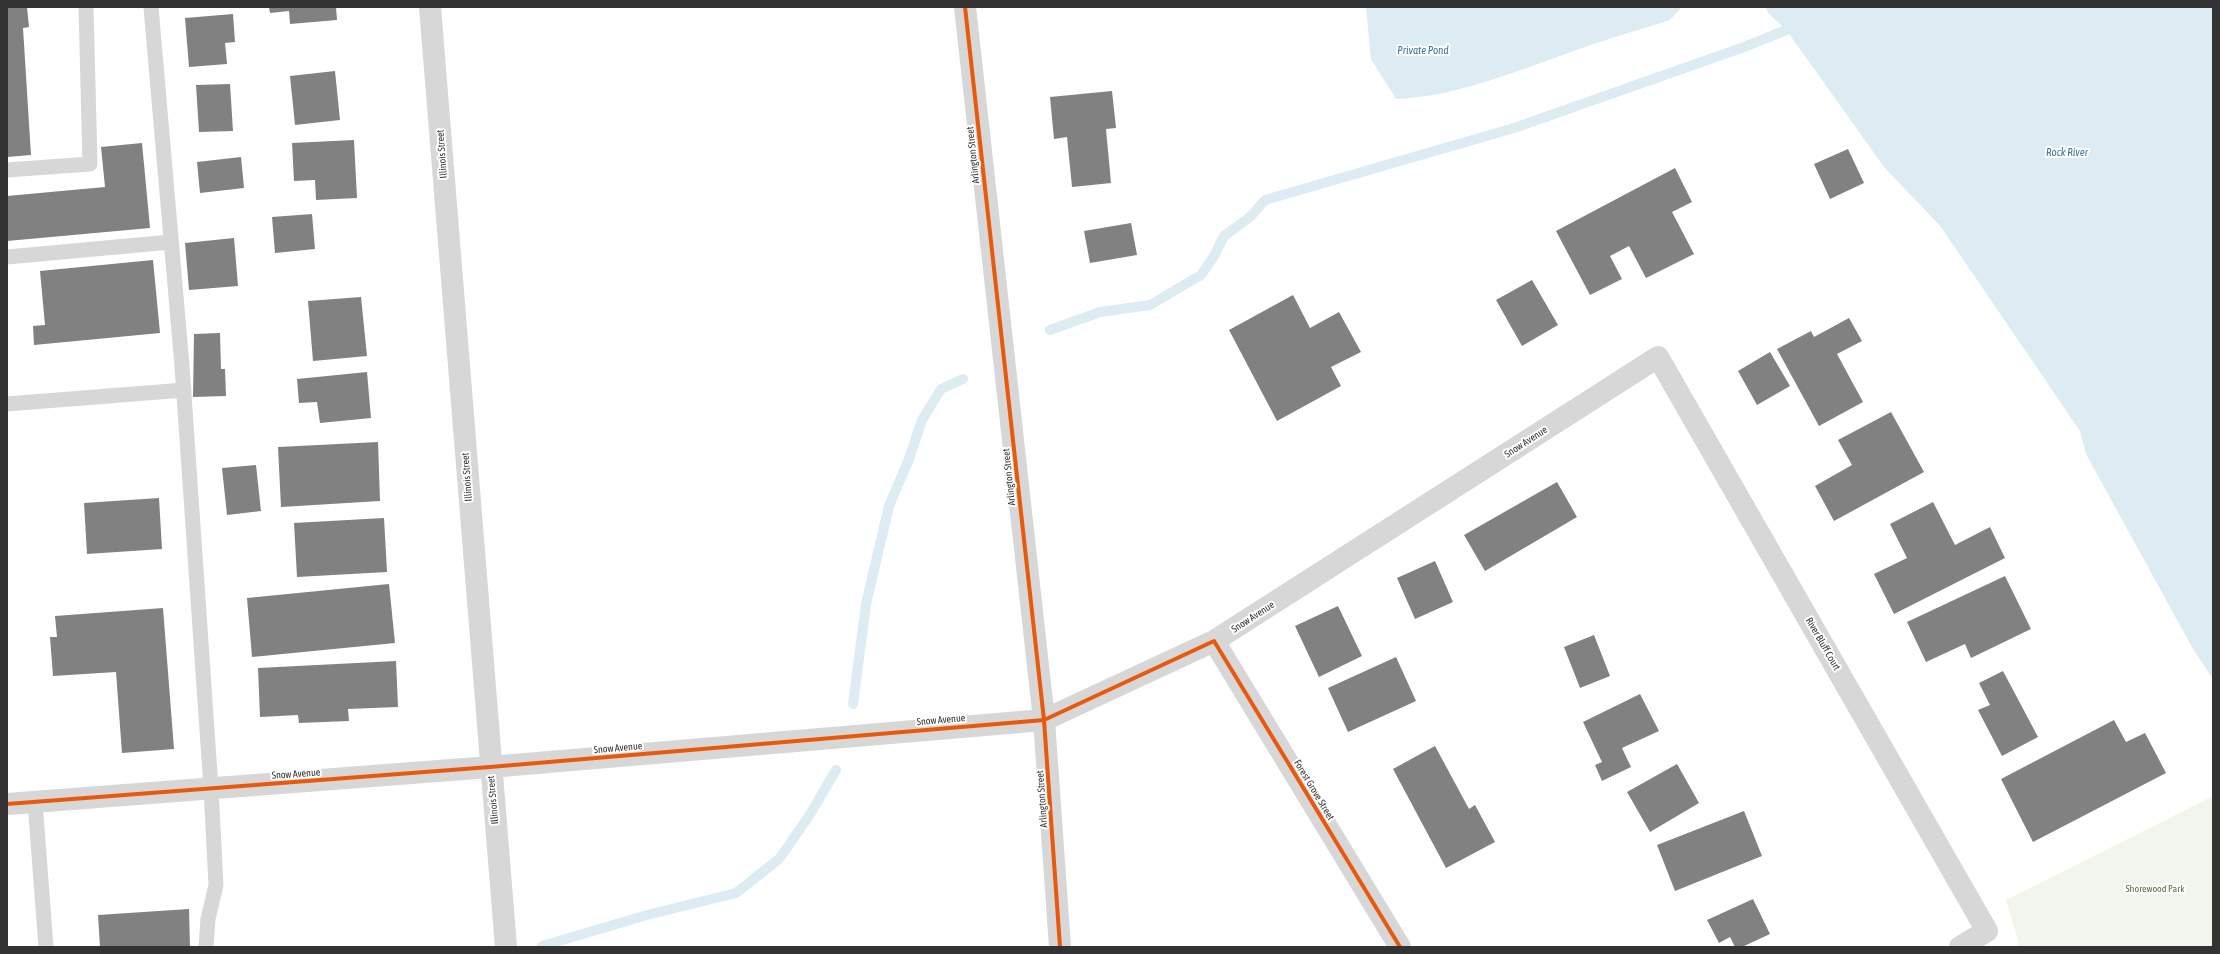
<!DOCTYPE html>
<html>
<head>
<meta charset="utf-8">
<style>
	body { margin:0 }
	#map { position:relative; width:2220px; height:954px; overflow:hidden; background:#fff; font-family:"Asap Condensed",sans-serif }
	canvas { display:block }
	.frame { position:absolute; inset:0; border:8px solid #333; pointer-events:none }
</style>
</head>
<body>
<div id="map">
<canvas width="2220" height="954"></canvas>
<div class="frame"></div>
</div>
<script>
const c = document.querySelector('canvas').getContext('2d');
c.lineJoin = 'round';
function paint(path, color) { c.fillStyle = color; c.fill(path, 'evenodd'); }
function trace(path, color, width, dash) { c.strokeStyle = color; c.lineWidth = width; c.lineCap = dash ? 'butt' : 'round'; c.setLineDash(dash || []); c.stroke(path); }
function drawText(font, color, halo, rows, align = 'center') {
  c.font = font + ' "Asap Condensed",sans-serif'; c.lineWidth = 4; c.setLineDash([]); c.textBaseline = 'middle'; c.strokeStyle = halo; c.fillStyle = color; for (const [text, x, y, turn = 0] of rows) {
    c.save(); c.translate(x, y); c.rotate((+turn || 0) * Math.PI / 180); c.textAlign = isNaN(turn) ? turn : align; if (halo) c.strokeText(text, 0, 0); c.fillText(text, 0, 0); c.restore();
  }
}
paint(new Path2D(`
	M2213,796V947H2015L2019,944L2006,900Z`), '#f1f5ed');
paint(new Path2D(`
	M1366,7H1682L1670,20C1632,32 1594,43 1557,57C1506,75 1451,97 1396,99L1371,59Z
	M1766,7H2213V679L2193,649L2086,454L2080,431L1941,227L1884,167L1787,31L1768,13Z`), '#ddebf3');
trace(new Path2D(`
	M1050,330L1100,312L1150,305L1201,275L1214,256L1224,236L1250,217L1265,200L1514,128L1744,47L1799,25
	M853,704L866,604L889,506L909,459L922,420L941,389L963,379
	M542,946L647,915L736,893L779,859L809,816L836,770`), '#ddebf3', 10);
paint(new Path2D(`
	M7,7H27L29,27L23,28L31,155L7,157Z
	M269,7H336L337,20L290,24L289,11L270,13Z
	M233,14L235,42L225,43L227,64L189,67L185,18Z
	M335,71L340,120L295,125L290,76Z
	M230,84L233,131L199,132L196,85Z
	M1112,91L1116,128L1106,129L1111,183L1072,187L1067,137L1054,139L1050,97Z
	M354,140L357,198L316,200L315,180L294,181L292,143Z
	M142,143L150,228L7,241V196L105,187L101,147Z
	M1848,149L1864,183L1830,199L1814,164Z
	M241,157L244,188L200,193L197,162Z
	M1675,168L1692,202L1672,212L1694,254L1646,278L1629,246L1610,256L1622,279L1590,295L1556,231Z
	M312,214L315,249L275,253L272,217Z
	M1131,223L1137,255L1090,263L1084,231Z
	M234,238L238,286L189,290L185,243Z
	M153,260L160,333L34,345L33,326L45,325L40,271Z
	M1532,280L1558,325L1522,346L1496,300Z
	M1293,295L1310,328L1339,312L1361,352L1331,367L1341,386L1277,421L1229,330Z
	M361,297L367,356L313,361L308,301Z
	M1849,318L1862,341L1837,354L1863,402L1819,426L1777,349L1811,331L1814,337Z
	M220,333L221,369H225L226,396L193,397L194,334Z
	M1770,352L1790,386L1757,405L1738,371Z
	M367,372L371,418L320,423L317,402L299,403L297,379Z
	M1891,412L1924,472L1834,521L1815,486L1852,465L1838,440Z
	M378,442L380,501L281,507L278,447Z
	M256,465L261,511L227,515L222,468Z
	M1557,482L1577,517L1485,571L1464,535Z
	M159,498L162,549L87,554L84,503Z
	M1933,502L1955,545L1990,527L2005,558L1894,614L1874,574L1907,558L1890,524Z
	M384,518L387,572L297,577L294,523Z
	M1435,561L1453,602L1415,619L1397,578Z
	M2005,576L2031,629L1971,658L1965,644L1926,662L1907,622Z
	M389,584L395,643L252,657L247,598Z
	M1338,606L1362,656L1319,677L1295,626Z
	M163,608L174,749L122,753L116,672L53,676L50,637H57L55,616Z
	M1594,635L1610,676L1580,688L1564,647Z
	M1396,657L1416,701L1348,732L1328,688Z
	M396,661L398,707L348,709L349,721L299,723L298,715L260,717L258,668Z
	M2003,671L2038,737L2002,756L1978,710L1990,705L1979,683Z
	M1640,694L1659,731L1622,748L1631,767L1602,781L1595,765L1602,762L1583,722Z
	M2114,720L2126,742L2145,733L2166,773L2033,842L2001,779Z
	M1435,746L1469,809L1475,805L1495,842L1446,868L1393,769Z
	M1677,764L1699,803L1650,832L1627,792Z
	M1744,811L1762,856L1675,891L1657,845Z
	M1753,899L1770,934L1742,947H1735L1730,937L1719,943L1707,920Z
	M189,909L190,947H100L98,915Z`), '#818181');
trace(new Path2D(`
	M151,7L182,366L211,788L216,885L208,919L206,947
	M7,170L90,164L86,7
	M7,257L171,242
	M7,404L184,390
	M35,802L46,947`), '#d7d7d7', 15);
trace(new Path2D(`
	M430,7L506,947
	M965,7L1044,720L1060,947
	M1214,641L1400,947
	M7,804L490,767L1044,720L1214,641L1658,357L1987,931L1960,947`), '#d7d7d7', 22);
trace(new Path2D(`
	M965,7L1044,720L1060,947
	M7,804L490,767L1044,720L1214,641L1400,947`), '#e8590c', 4);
drawText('10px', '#333', '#fff', [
	["Illinois Street",442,154,-94],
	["Arlington Street",973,155,-96],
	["Snow Avenue",1526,442,-33],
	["Illinois Street",467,477,-94],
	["Arlington Street",1009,477,-96],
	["Snow Avenue",1253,617,-33],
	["River Bluff Court",1823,644,60],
	["Snow Avenue",941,720,-5],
	["Snow Avenue",618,748,-5],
	["Snow Avenue",296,774,-4],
	["Forest Grove Street",1314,790,59],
	["Arlington Street",1042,799,-94],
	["Illinois Street",493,800,-95]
]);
drawText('10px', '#56703f', '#fff', [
	["Shorewood Park",2155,889]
]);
drawText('italic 11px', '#3f7597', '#fff', [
	["Private Pond",1423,51],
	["Rock River",2067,153]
]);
</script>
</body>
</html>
